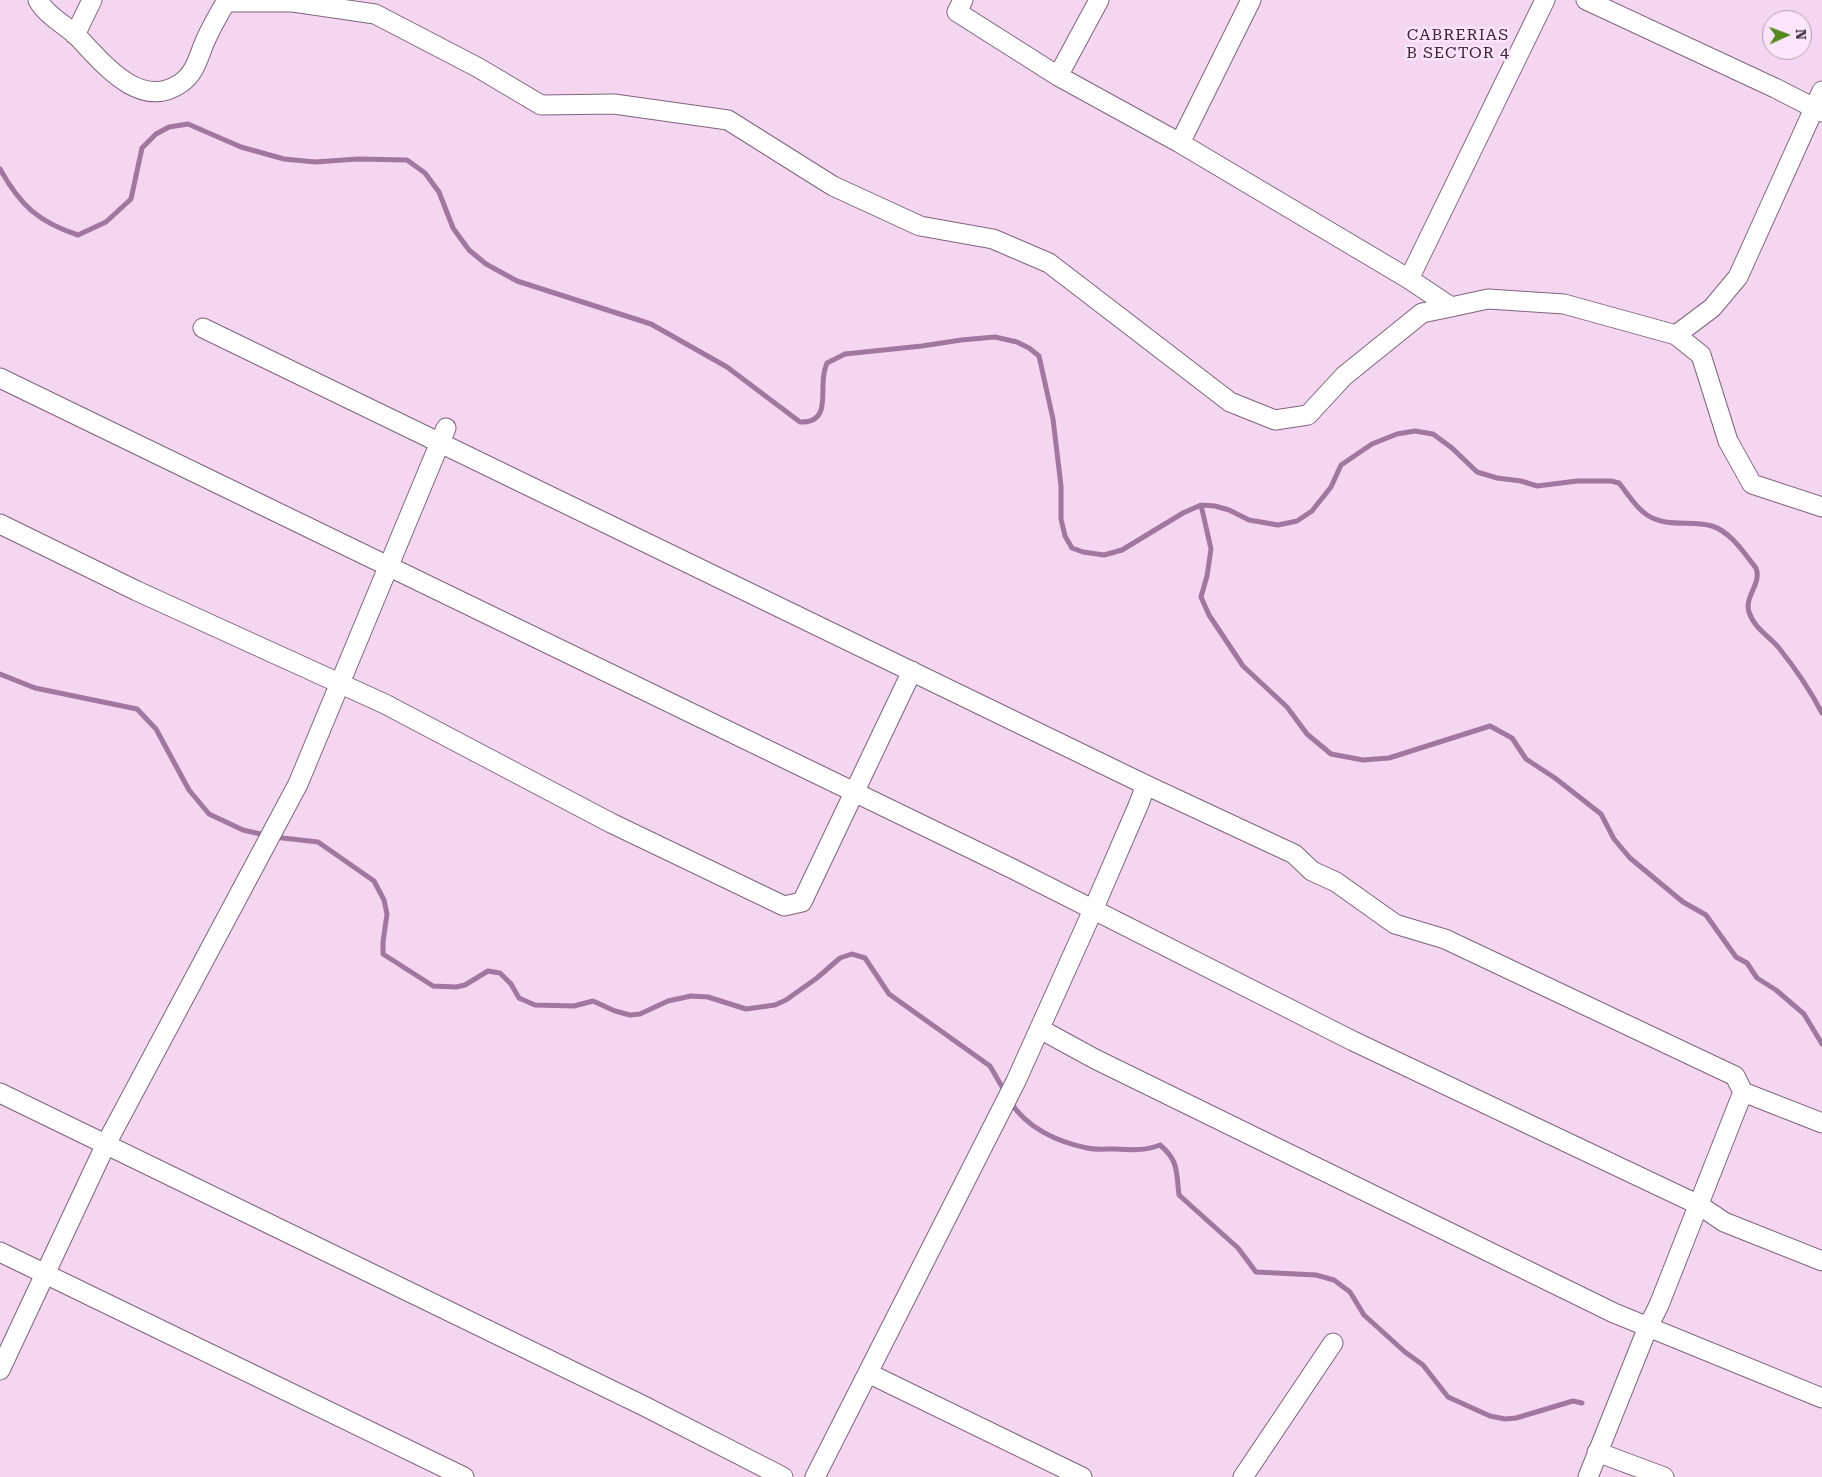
<!DOCTYPE html>
<html>
<head>
<meta charset="utf-8">
<style>
	body { margin:0 }
	#map { position:relative; width:1822px; height:1477px; overflow:hidden; background:#f4d6f1; font-family:"Roboto Serif",serif }
	canvas { display:block }
	.north { position:absolute; left:1762px; top:10px; width:50px; height:50px; box-sizing:border-box; background:#fde5fb; border:1px solid #af9dae; border-radius:50%; rotate:88deg; font-size:14px; font-weight:700; line-height:20px; text-align:center; color:#3b303b }
	.north::after { content:''; display:block; margin:auto; width:18px; height:22px; background:#54871e; clip-path:polygon(50% 0,100% 100%,50% 72%,0 100%) }
</style>
</head>
<body>
<div id="map">
<canvas width="1822" height="1477"></canvas>
<div class="north">N</div>
</div>
<script>
const c = document.querySelector('canvas').getContext('2d');
c.lineJoin = 'round';
function trace(path, color, width, dash) { c.strokeStyle = color; c.lineWidth = width; c.lineCap = dash ? 'butt' : 'round'; c.setLineDash(dash || []); c.stroke(path); }
function drawText(font, color, halo, rows, align = 'center') {
  c.font = font + ' "Roboto Serif",serif'; c.lineWidth = 5; c.setLineDash([]); c.textBaseline = 'middle'; c.strokeStyle = halo; c.fillStyle = color; for (const [text, x, y, turn = 0] of rows) {
    c.save(); c.translate(x, y); c.rotate((+turn || 0) * Math.PI / 180); c.textAlign = isNaN(turn) ? turn : align; if (halo) c.strokeText(text, 0, 0); c.fillText(text, 0, 0); c.restore();
  }
}
trace(new Path2D(`
	M0,169C20,205 38,222 78,235L106,222L131,199L142,148L156,134L169,127L188,124L241,147L284,159L315,162L358,159L407,160L425,173L439,192L453,228L469,250L486,264L517,281L651,324L727,367L800,422C831,423 820,393 824,374C824,370 826,366 827,363L845,354L922,346L961,340L995,337L1017,342L1029,348L1039,356L1053,419L1061,486V519L1065,536L1072,548L1083,552L1104,555L1122,550L1183,513L1201,505L1215,506L1229,510L1249,520L1278,525L1297,521L1312,511L1331,487L1341,465L1372,444L1397,434L1415,431L1433,434L1452,448L1477,472L1497,478L1521,481L1537,486L1577,481H1611L1619,483C1628,494 1635,507 1647,515C1667,528 1690,520 1712,526C1731,532 1744,553 1756,568C1762,584 1744,596 1749,612C1754,628 1769,636 1779,648C1795,668 1810,690 1822,713
	M1201,505L1211,549L1207,576L1201,597L1209,615L1243,666L1287,707L1307,734L1331,754L1363,760L1389,758L1490,726L1512,738L1526,759L1555,778L1601,814L1614,839L1630,858L1683,902L1706,915L1736,957L1747,963L1757,978L1776,990L1804,1014L1822,1044
	M0,674L35,688L137,709L156,729L189,790L209,814L243,830L265,835
	M274,837L318,842L374,881L384,900L387,914L383,942V954L433,986L456,987L465,985L488,971L500,973L511,984L519,998L535,1005L574,1006L593,1001L615,1011L630,1015L640,1014L668,1001L691,996L708,997L746,1009L775,1005L786,1000L817,978L840,958L852,954L865,958L889,994L990,1066L1005,1092
	M1010,1101C1026,1128 1058,1142 1087,1148C1096,1150 1106,1149 1114,1149C1131,1150 1145,1151 1160,1145C1179,1161 1176,1171 1179,1195L1238,1248L1256,1272L1316,1275L1334,1280L1350,1292L1364,1315L1405,1352L1423,1365L1448,1397L1490,1416L1505,1419L1516,1418L1573,1401L1582,1403`), '#a0779e', 5);
const street = new Path2D(`
	M38,0C47,16 64,24 77,36C102,62 140,112 181,83C197,72 199,53 207,37C213,24 220,12 227,0
	M963,0L957,12L1058,76L1180,143L1409,279L1451,307
	M1586,0L1775,88L1822,112
	M226,2H293L375,14L477,67L541,105L614,104L728,120L833,186L920,226L993,239L1049,263L1230,402L1275,420L1308,415L1344,376L1422,313L1451,307L1488,299L1564,304L1676,335L1701,355L1728,441L1752,484L1822,507
	M75,35L92,0
	M1058,76L1099,0
	M1180,143L1251,0
	M1409,279L1545,0
	M203,328L1146,785L1294,854L1312,871L1336,882L1395,924L1445,939L1735,1076L1743,1092L1822,1123
	M1676,335L1712,308L1738,277L1822,91
	M0,378L1013,869L1353,1041L1699,1205L1724,1222L1822,1261
	M0,524L137,591L385,704L611,823L784,906L802,902L912,671
	M1040,1029L1095,1059L1614,1313L1822,1398
	M0,1093L644,1406L783,1477
	M0,1252L464,1477
	M0,1370L106,1144L298,784L446,428
	M868,1373L1082,1477
	M1597,1452L1664,1477
	M815,1477L1016,1081L1093,910L1138,806L1146,785
	M1243,1477L1333,1343
	M1588,1477L1648,1327L1659,1305L1743,1092`);
trace(street, '#7e647d', 21);
trace(street, '#fff', 19);
c.letterSpacing = '1px';
drawText('16px', '#3c253b', '#fde5fb', [
	["CABRERIAS",1458,35],
	["B SECTOR 4",1458,53]
]);
c.letterSpacing = '0px';
</script>
</body>
</html>
